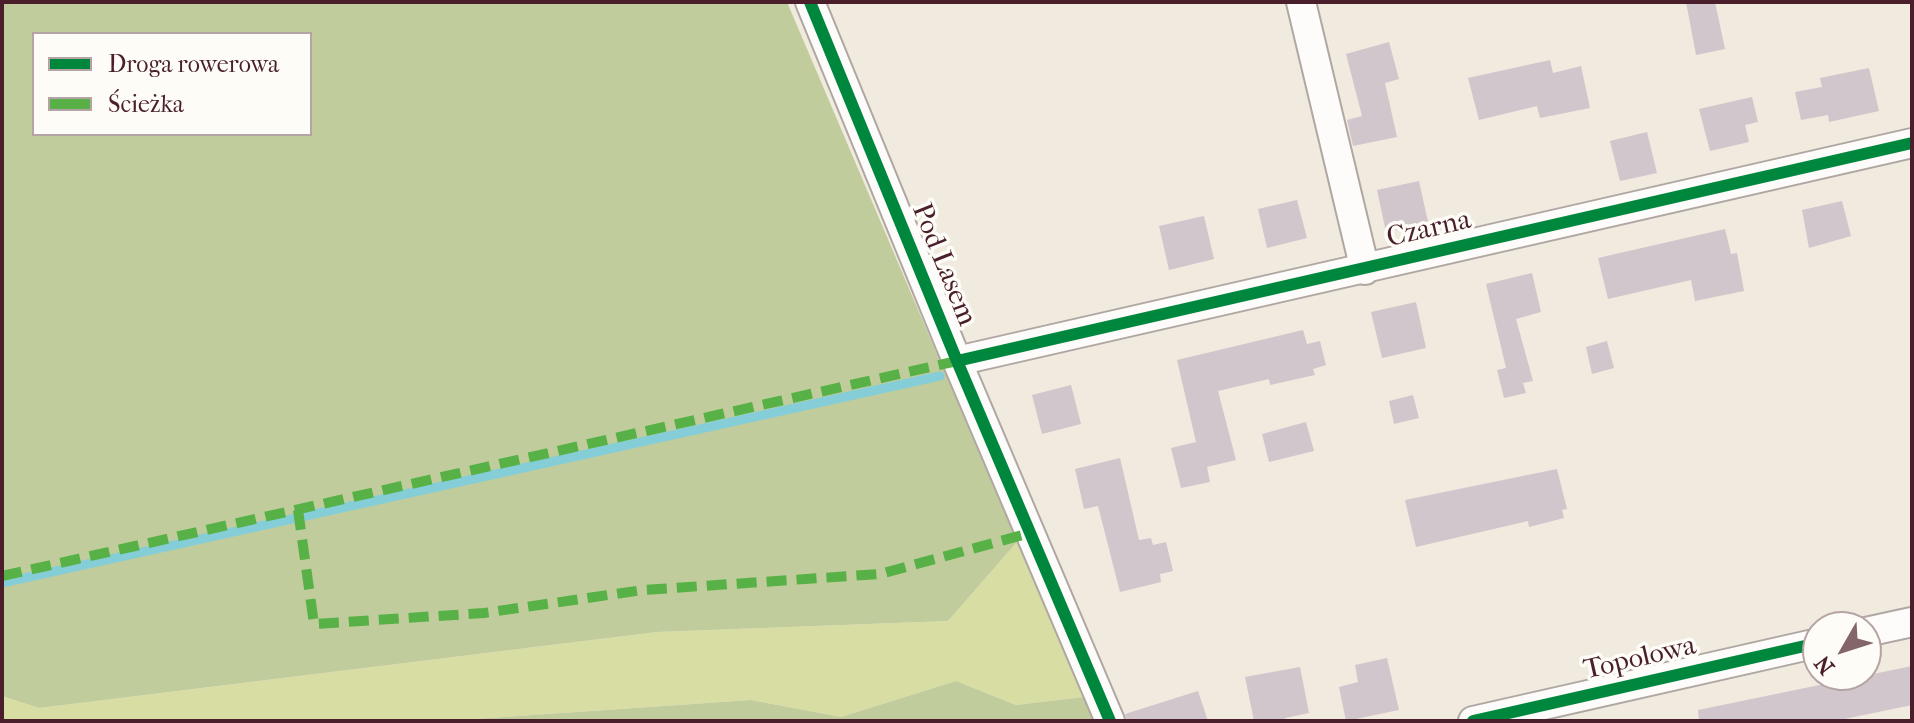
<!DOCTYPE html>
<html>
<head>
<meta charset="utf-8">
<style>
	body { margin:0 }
	#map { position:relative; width:1914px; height:723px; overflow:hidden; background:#f0eadf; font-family:"IM FELL French Canon",serif }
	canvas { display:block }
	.frame { position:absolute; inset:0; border:4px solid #4a1f2b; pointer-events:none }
	.legend { position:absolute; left:32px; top:32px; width:280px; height:104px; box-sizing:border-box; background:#fdfcf7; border:2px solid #b5a4a5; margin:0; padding:10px 14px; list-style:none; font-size:24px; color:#4a1f2b }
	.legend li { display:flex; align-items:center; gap:16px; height:40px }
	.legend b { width:40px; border:2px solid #b5a4a5 }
	.north { position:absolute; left:1802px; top:611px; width:80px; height:80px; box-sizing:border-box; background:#fdfcf7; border:2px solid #b5a4a5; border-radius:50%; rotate:231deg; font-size:22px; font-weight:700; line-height:32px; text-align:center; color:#4a1f2b }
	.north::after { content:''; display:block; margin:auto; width:28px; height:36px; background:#84666a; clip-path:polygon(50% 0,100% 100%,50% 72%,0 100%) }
</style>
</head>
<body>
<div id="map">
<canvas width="1914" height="723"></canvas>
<div class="frame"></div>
<ul class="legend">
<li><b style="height:10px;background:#00873e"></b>Droga rowerowa</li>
<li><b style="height:10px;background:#57b146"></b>Ścieżka</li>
</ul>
<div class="north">N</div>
</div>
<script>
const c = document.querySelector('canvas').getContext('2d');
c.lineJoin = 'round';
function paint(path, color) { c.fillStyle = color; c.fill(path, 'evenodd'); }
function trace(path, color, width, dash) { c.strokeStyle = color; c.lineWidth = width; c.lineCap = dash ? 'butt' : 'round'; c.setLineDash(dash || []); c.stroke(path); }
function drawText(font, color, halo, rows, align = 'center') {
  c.font = font + ' "IM FELL French Canon",serif'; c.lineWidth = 7; c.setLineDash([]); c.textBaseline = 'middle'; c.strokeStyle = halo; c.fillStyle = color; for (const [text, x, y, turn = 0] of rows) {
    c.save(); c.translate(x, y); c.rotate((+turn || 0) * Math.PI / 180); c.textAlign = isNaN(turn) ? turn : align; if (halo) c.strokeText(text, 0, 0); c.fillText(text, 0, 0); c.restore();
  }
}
paint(new Path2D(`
	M1017,542L1084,697L1016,705L956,681L841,717L751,700L446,721H2V696L39,708L657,632L948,621Z`), '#d8dda4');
paint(new Path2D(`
	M2,2H787L1017,542L948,621L657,632L39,708L2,696ZM34,34H310V134H34Z
	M956,681L1016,705L1084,697L1094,721H446L751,700L841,717Z`), '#c1cc9c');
trace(new Path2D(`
	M2,583L940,376`), '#86ced7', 9);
paint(new Path2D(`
	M1686,2H1715L1725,49L1696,55Z
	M1389,42L1399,79L1385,83L1397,137L1353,146L1347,120L1362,116L1346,54Z
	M1550,60L1553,73L1581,66L1590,108L1540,118L1537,106L1479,120L1468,78Z
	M1869,68L1879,111L1829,122L1828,115L1801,120L1795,92L1822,87L1820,78Z
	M1752,97L1758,122L1745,125L1749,142L1710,151L1699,109Z
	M1647,132L1657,173L1620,181L1610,141Z
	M1419,181L1428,222L1386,232L1377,190Z
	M1297,200L1307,238L1267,248L1258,209Z
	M1842,201L1851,236L1809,248L1802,210Z
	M1204,216L1214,259L1169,270L1159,226Z
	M1725,229L1731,254L1737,253L1744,291L1695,301L1691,280L1608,299L1598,258Z
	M1532,273L1541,312L1516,319L1533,381L1523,383L1526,393L1504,398L1497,370L1506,368L1486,284Z
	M1416,302L1426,348L1382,358L1371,312Z
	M1303,330L1307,344L1320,341L1326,365L1313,369L1315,375L1270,385L1269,379L1218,391L1236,460L1207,467L1210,482L1181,488L1171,448L1196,442L1177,360Z
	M1607,341L1614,368L1592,374L1586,347Z
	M1071,385L1081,424L1042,434L1032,395Z
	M1413,395L1419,418L1394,424L1389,401Z
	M1306,422L1314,451L1269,462L1262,434Z
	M1120,458L1139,540L1151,538L1153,545L1166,542L1173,571L1160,574L1161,582L1120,592L1098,506L1084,509L1075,469Z
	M1557,469L1567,509L1562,510L1564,518L1529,527L1528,521L1416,547L1405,500Z
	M1387,658L1399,710L1346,721L1339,687L1358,682L1355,665Z
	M1912,666V705L1835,721H1699L1698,710Z
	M1300,667L1309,713L1285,718L1286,721H1254L1245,677Z
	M1198,691L1208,721H1127L1125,714Z`), '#d1c6cc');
const street = new Path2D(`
	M810,2L957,361L1110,721
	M1301,2L1365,270
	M957,361L1912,143
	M1866,632L1912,622
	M1473,721L1818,643`);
trace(street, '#b0a7a2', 32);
trace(street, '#fdfcfa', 28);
trace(new Path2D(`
	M298,510L314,624L484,613L643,590L880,574L1030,533
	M2,576L957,361`), '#57b146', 10, [20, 10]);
trace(new Path2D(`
	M810,2L957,361L1110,721
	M957,361L1912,143
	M1473,721L1818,643`), '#00873e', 12);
drawText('28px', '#4a1f2b', '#fdfcf7', [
	["Czarna",1429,230,-13],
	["Pod Lasem",943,265,68],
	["Topolowa",1640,659,-13]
]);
</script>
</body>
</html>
